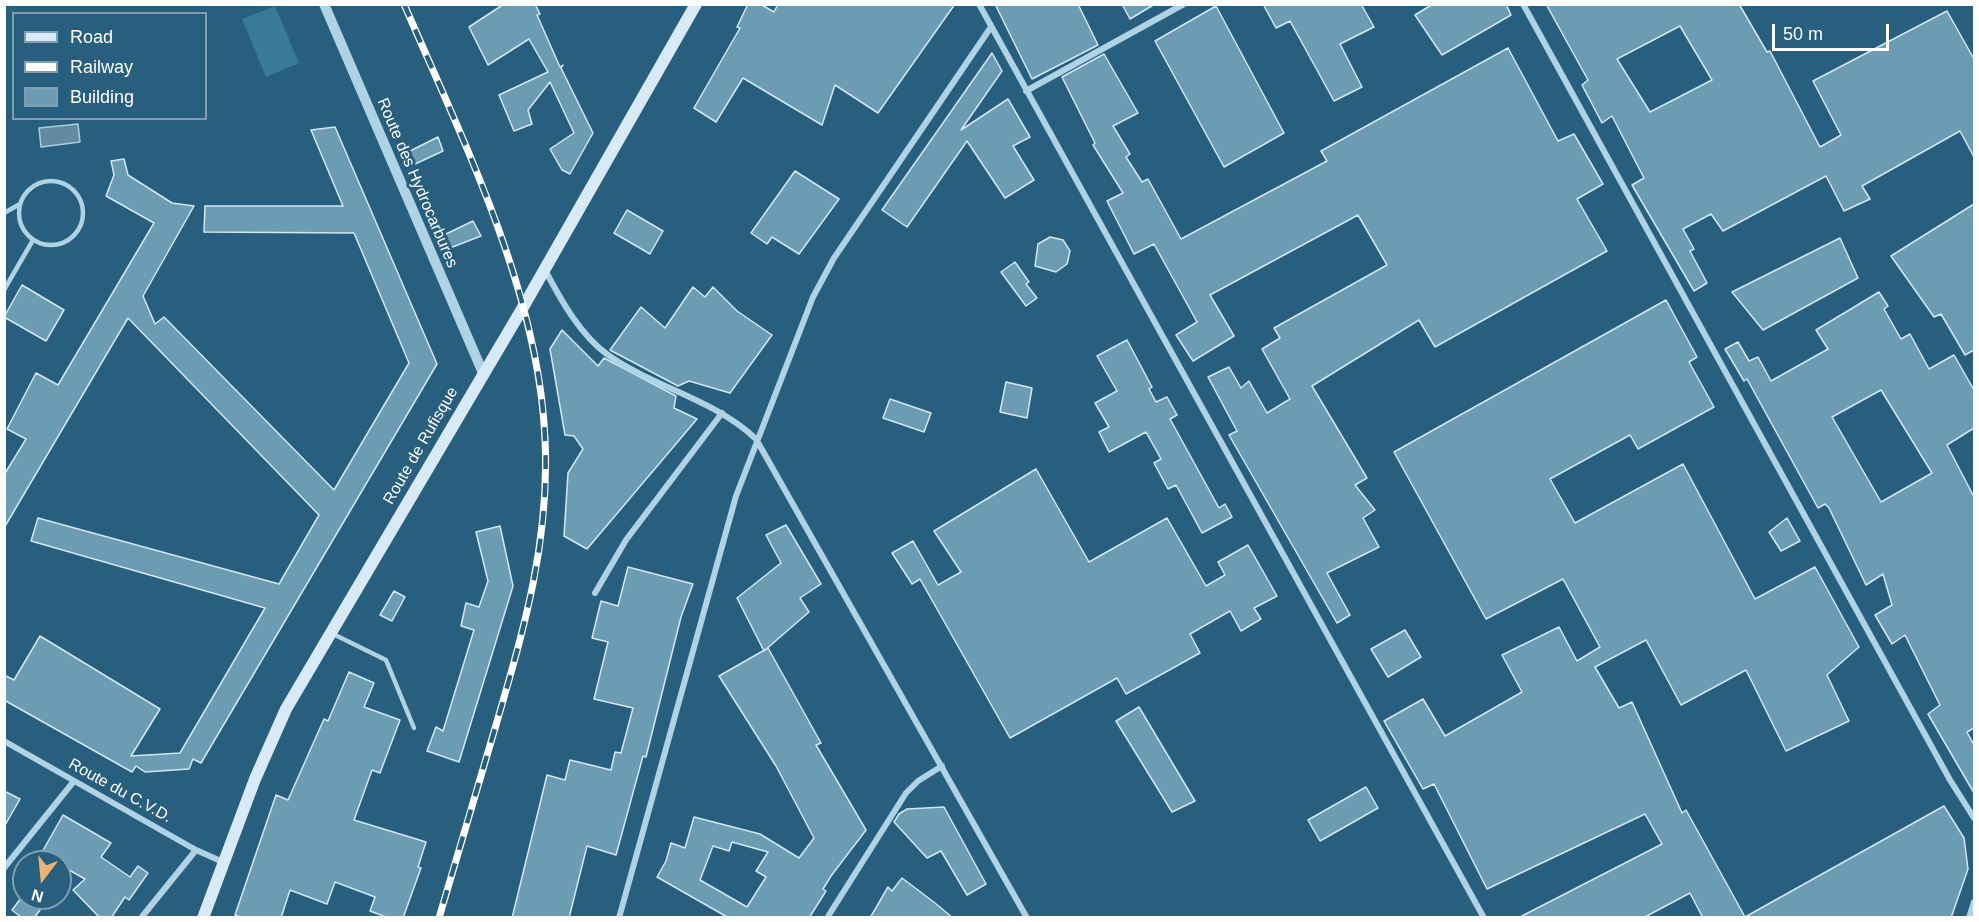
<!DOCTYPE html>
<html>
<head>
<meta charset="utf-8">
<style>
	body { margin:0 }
	#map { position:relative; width:1979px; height:922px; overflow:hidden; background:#295f7e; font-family:Arial,sans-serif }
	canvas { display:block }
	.frame { position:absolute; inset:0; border:6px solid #fff; pointer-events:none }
	.legend { position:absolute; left:12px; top:12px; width:195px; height:108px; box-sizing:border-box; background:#295f7e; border:2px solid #7f9fb2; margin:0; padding:8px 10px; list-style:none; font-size:18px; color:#fff }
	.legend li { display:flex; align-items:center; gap:12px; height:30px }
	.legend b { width:30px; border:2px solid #7f9fb2 }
	.north { position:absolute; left:12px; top:850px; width:60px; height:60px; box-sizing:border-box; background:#295f7e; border:2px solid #7f9fb2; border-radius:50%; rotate:196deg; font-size:16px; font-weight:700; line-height:24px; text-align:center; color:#fff }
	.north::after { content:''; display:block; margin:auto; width:21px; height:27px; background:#ecb276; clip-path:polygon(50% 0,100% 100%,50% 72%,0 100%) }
	.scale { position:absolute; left:1772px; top:24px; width:117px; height:27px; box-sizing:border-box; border:3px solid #fff; border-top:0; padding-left:8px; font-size:18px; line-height:21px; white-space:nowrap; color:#fff; -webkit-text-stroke:4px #295f7e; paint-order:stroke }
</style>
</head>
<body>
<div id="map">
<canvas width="1979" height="922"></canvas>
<div class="frame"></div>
<ul class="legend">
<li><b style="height:8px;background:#d8eaf5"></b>Road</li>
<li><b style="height:8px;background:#fff"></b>Railway</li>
<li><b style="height:16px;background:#6c9cb4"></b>Building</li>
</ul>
<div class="north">N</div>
<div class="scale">50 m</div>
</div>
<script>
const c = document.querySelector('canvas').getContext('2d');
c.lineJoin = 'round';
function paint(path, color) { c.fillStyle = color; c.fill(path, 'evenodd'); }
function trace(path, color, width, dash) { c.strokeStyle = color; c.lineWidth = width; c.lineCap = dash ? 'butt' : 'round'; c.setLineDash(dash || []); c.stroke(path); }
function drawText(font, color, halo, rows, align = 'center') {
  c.font = font + ' Arial,sans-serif'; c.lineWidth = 6; c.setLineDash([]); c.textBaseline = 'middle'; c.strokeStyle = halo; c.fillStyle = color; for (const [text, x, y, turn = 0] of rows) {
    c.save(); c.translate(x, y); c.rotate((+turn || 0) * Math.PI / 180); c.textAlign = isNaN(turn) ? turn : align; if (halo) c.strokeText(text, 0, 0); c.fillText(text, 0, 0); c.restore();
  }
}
paint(new Path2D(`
	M275,6L299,63L266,77L242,19Z`), '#397999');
const water = new Path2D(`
	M78,124L80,142L41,147L39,128Z`);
paint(water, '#648a9f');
trace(water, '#a4cfe5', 1.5);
const building = new Path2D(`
	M504,4H535L540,14L537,15L560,67L563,65L561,68L593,133L570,174L562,170L550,149L574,133L550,82L528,110L532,124L514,131L499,95L548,72L529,39L488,65L469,27Z
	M748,4H760L774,12L778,4H955L878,113L835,85L822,125L743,78L716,122L694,108L740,28L737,27Z
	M995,4H1078L1098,45L1032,79Z
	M1122,4H1155L1130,19Z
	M1263,4H1361L1374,27L1340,44L1362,87L1334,101L1290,21L1276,28Z
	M1433,4H1506L1511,15L1442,55L1415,15Z
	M1546,4H1739L1767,52L1770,51L1820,147L1841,135L1813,81L1947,11L1974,59V157L1960,131L1862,186L1870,199L1844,211L1826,176L1723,231L1711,214L1683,229L1694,249L1690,251L1707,283L1694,291L1632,185L1644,178L1612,116L1602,123L1582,85L1588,80ZM1680,26L1712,80L1650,112L1617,59Z
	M1216,6L1284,133L1224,167L1155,41Z
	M1508,48L1558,141L1574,134L1603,184L1577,199L1607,251L1435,347L1419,320L1312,386L1367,478L1355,485L1375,510L1363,518L1379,547L1327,573L1350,615L1337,623L1229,435L1237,431L1208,377L1229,367L1241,388L1249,381L1267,413L1290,399L1262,349L1280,338L1274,328L1387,265L1358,215L1210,295L1234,336L1193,361L1176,335L1197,322L1154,244L1134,254L1107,201L1123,193L1093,145L1095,143L1062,77L1104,54L1138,113L1113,126L1130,154L1126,157L1142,182L1148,179L1181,239L1327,161L1321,151Z
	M992,53L1002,71L961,130L1008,99L1030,137L1013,146L1034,180L1005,198L967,141L907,227L882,210Z
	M335,127L437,364L201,763L193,759L189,769L145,772L136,766L132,772L4,700V675L14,680L40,636L160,709L131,756L180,753L265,608L31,541L38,518L279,584L319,515L128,318L4,528V475L26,439L7,429L36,373L58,385L154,223L106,196L114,175L111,161L124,159L128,175L172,203L194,206L143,296L155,324L164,317L334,490L409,363L354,233L204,232L205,206H343L311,130Z
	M438,137L443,151L413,165L406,153Z
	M795,171L839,199L799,254L772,237L767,244L751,233Z
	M1974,204V350L1965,355L1941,314L1934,317L1891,256Z
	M627,210L663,231L650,254L614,233Z
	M473,221L481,236L450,248L444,235Z
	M1050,237L1063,240L1070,251L1067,264L1056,272L1035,266L1038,244Z
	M1840,238L1858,278L1763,330L1732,292Z
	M1015,262L1029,282L1026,284L1037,298L1026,306L1001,272Z
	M22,285L64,310L46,341L4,317Z
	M693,287L705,297L713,287L737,311L772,335L730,393L689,381L678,386L610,350L641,307L665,328Z
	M1879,292L1888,306L1884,309L1901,339L1910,334L1929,369L1954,355L1974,390V428L1947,445L1974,497V728L1967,732L1974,745V793L1928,714L1940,705L1905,635L1892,644L1875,615L1892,605L1883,574L1866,585L1829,508L1825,504L1818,508L1747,379L1744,381L1725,349L1738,342L1749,361L1758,357L1771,381L1828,349L1816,330ZM1881,390L1932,473L1881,502L1832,417Z
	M1666,300L1697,357L1689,362L1714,407L1638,449L1630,435L1550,479L1575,523L1683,464L1755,599L1815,567L1859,647L1827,675L1849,721L1786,751L1746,670L1681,705L1646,640L1595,667L1619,708L1632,702L1682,813L1686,810L1745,917L1944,806L1964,838L1968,869L1951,918H1703L1690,893L1643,918H1518L1662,844L1645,814L1487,889L1434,784L1423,789L1384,721L1423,699L1445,736L1522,692L1502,655L1559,627L1577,661L1600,647L1563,579L1486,619L1394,452Z
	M562,330L598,366L604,358L676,396L674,408L697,419L587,549L564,536L568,473L583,449L574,436L565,435L550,349Z
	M1127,340L1152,387L1149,389L1156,402L1167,397L1177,415L1170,419L1219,508L1225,504L1232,517L1202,533L1176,485L1168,489L1154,463L1161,459L1146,432L1109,452L1099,432L1109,427L1095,403L1117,391L1097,356Z
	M1006,382L1032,388L1027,418L1000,412Z
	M890,399L931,413L924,432L883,418Z
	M1036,469L1089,562L1167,518L1206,586L1225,575L1218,562L1248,545L1277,596L1254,608L1261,619L1241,631L1230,611L1190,634L1200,653L1126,694L1117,678L1010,738L920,579L912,584L892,553L913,541L938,585L961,572L934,531Z
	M1787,518L1800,541L1781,551L1769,532Z
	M786,525L821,584L800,598L809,612L764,651L737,598L781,563L766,535Z
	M500,526L513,586L459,762L427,751L436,727L443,731L474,630L461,626L466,603L479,607L488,581L476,532Z
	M628,567L693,584L681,617L646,757L643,756L616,855L587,846L569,918H512L547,775L565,780L570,760L611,770L615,752L621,753L633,708L594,699L608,642L592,638L601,601L618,606Z
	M394,591L405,597L392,621L380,615Z
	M1405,630L1421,657L1388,677L1371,649Z
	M768,648L821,743L816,745L866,830L831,876L823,889L826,891L809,918H729L657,877L666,861L671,843L685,848L694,817L760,834L799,858L814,838L776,766L719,676ZM732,842L768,852L756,871L766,877L747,907L700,880L713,846L729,851Z
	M349,672L374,683L364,707L400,720L380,773L372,770L354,820L426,842L418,867L421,868L403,918H389L370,911L375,897L335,882L327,904L290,890L281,918H243L235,915L276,795L288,800L324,719L328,721Z
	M1139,707L1195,801L1172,812L1116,721Z
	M1366,787L1378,808L1320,841L1308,820Z
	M4,791L20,799L4,827Z
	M944,807L986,884L967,895L941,851L927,858L894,822L899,814L907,809Z
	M63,815L111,843L101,857L130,877L138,866L148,873L129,900L125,897L111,918H100L73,890L85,879L41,854Z
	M902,878L935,903L953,918H870L888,887L892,891Z
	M21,898H49L34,918H22L12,910Z`);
paint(building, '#6c9cb4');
trace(building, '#d2e8f4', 1.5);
trace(new Path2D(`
	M19 213a32 32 0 1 1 64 0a32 32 0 1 1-64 0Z
	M4,213L20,204
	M4,290L33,240
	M331,633L386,660L414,728`), '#afd2e5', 4.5);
trace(new Path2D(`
	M979,4L1484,918
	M1523,4L1950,780L1974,818
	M1026,91L1184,4
	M545,270C561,300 580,335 608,355C655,388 714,399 756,439L1027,918
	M595,593L626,540L722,413
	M4,741L196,850L223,862
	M4,868L74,781
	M141,918L196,850
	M619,918L736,496L813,297L834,258L991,27
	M827,918L906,793L918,781L942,766
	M1969,918L1974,902`), '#afd2e5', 6);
trace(new Path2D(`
	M324,4L483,373`), '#afd2e5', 10);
trace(new Path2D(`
	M203,918L255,779L286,709L522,309L696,4`), '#d8eaf5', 12);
const rail = new Path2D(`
	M404,4C462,139 539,291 545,439C550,541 524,629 496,725C477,789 458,853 439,918`);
trace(rail, '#fff', 7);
trace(rail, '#295f7e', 4.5, [14]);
drawText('16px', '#fff', '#295f7e', [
	["Route des Hydrocarbures",417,183,67],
	["Route de Rufisque",421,446,-60],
	["Route du C.V.D.",120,791,29]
]);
</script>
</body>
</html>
